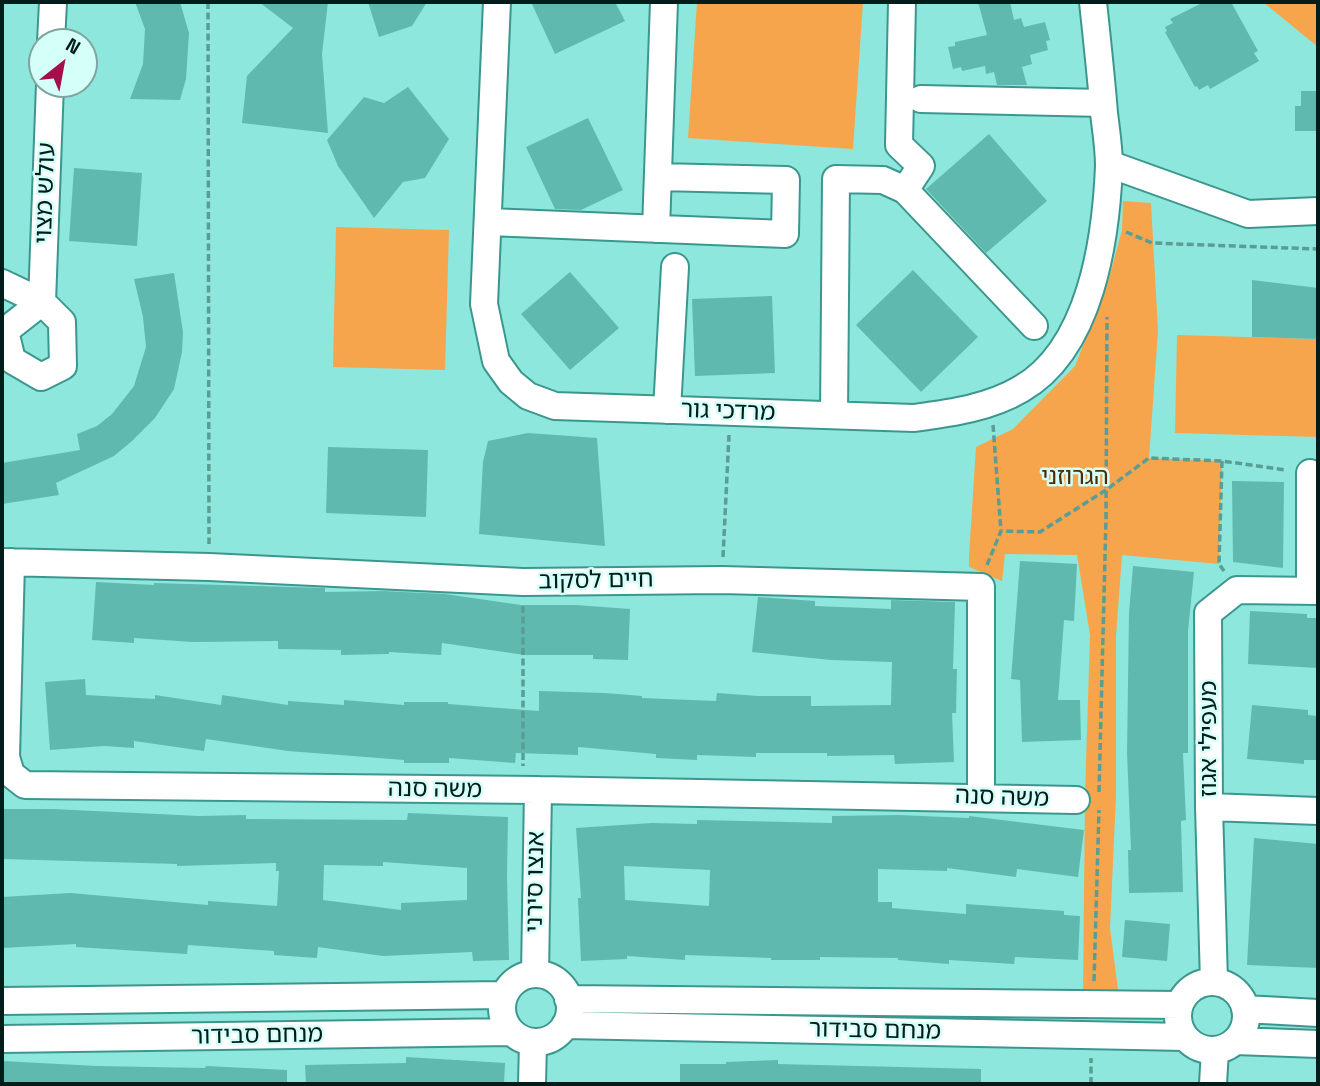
<!DOCTYPE html>
<html>
<head>
<meta charset="utf-8">
<style>
	body { margin:0 }
	#map { position:relative; width:1320px; height:1086px; overflow:hidden; background:#8ee7dc; font-family:"Space Grotesk",sans-serif }
	canvas { display:block }
	.frame { position:absolute; inset:0; border:4px solid #011d1a; pointer-events:none }
	.north { position:absolute; left:28px; top:28px; width:70px; height:70px; box-sizing:border-box; background:#d5fff9; border:2px solid #80a5a0; border-radius:50%; rotate:31deg; font-size:19px; font-weight:700; line-height:28px; text-align:center; color:#011d1a }
	.north::after { content:''; display:block; margin:auto; width:24px; height:32px; background:#a40f4b; clip-path:polygon(50% 0,100% 100%,50% 72%,0 100%) }
</style>
</head>
<body>
<div id="map">
<canvas width="1320" height="1086"></canvas>
<div class="frame"></div>
<div class="north">N</div>
</div>
<script>
const c = document.querySelector('canvas').getContext('2d');
c.lineJoin = 'round';
function paint(path, color) { c.fillStyle = color; c.fill(path, 'evenodd'); }
function trace(path, color, width, dash) { c.strokeStyle = color; c.lineWidth = width; c.lineCap = dash ? 'butt' : 'round'; c.setLineDash(dash || []); c.stroke(path); }
function drawText(font, color, halo, rows, align = 'center') {
  c.font = font + ' "Space Grotesk","Noto Sans Hebrew",sans-serif'; c.lineWidth = 5; c.setLineDash([]); c.textBaseline = 'middle'; c.strokeStyle = halo; c.fillStyle = color; for (const [text, x, y, turn = 0] of rows) {
    c.save(); c.translate(x, y); c.rotate((+turn || 0) * Math.PI / 180); c.textAlign = isNaN(turn) ? turn : align; if (halo) c.strokeText(text, 0, 0); c.fillText(text, 0, 0); c.restore();
  }
}
paint(new Path2D(`
	M697,2H863L853,149L688,138Z
	M1263,2H1318V47Z
	M1123,201L1151,203L1158,331L1149,458L1222,461L1219,564L1122,555L1116,636V795L1110,928L1120,1005L1083,995L1085,795L1090,635L1077,555L1005,554L1002,581L969,567V556L976,447L1013,429L1075,366L1108,282L1122,230Z
	M336,227L449,230L445,370L333,367Z
	M1177,335L1318,339V437L1175,433Z`), '#f6a54c');
paint(new Path2D(`
	M135,2H180L189,33L186,79L180,100L130,99L143,64L145,29Z
	M259,2H328L322,54L328,133L242,123L247,76L293,28Z
	M368,2H427L412,26L379,37Z
	M531,2H615L625,21L555,54Z
	M978,2H1010L1014,20L1021,18L1024,27L1045,22L1050,40L1046,41L1048,50L1030,55L1032,64L1022,67L1027,85H997L994,72L986,74L985,66L962,71L961,67L953,69L948,47L955,46V42L987,35Z
	M1204,2H1231L1258,51L1254,53L1259,61L1210,89L1208,85L1199,90L1197,86L1195,87L1165,32L1167,31L1165,27L1173,23L1170,19Z
	M408,87L449,139L425,178L403,182L374,218L338,166L327,140L364,97L384,103Z
	M1301,91H1318V131H1295V106H1301Z
	M588,118L623,190L581,210L555,209L526,147Z
	M989,134L1047,201L986,253L926,189Z
	M74,168L142,173L137,246L69,241Z
	M913,270L978,337L921,392L856,325Z
	M570,272L619,328L570,370L521,314Z
	M174,273L183,332L182,352L174,389L155,418L132,441L114,456L56,483L59,495L2,504V463L80,450L77,434L97,426L112,414L134,386L146,347L143,317L134,279Z
	M1252,280L1318,288V339L1252,337Z
	M772,296L775,373L695,376L692,299Z
	M528,433L597,438L605,546L479,534L483,462L488,441Z
	M328,447L428,450L426,517L326,513Z
	M1232,481L1284,482L1283,568L1233,562Z
	M1020,561L1077,564L1074,621L1064,620L1058,700H1080L1081,740L1022,742L1020,680L1011,679Z
	M1133,566L1194,572L1188,631V753H1183L1186,820L1181,821L1183,892L1129,893L1128,850H1131L1127,753L1129,613Z
	M96,582L154,585V583L325,588V592L383,591L445,594L521,605H576L630,609L628,660L593,659V655H525L442,643L441,655L389,652V654L341,655V650L278,649V641L193,642L134,638V643L92,640Z
	M758,597L815,601V606L891,609V600L955,602L953,669H957L956,713H952L954,762L895,764L894,755L827,756V753H756V757L697,755V760L656,758V754L578,747V755L516,753L515,763L449,758V763H404V760L288,751L206,739L204,751L134,741V748L104,746L50,750L45,682L85,679L86,695L155,699V695L221,705L222,695L288,705V701L344,705V700L404,705V702H448V704L539,711V691L605,693L642,696V698L716,701L717,693L758,696H811V706L891,705L892,662L831,660L752,652Z
	M1250,611L1307,614V618H1318V668L1248,664Z
	M1252,705L1308,710V715L1318,716V760H1304V764L1247,759Z
	M3,809H53L199,816L246,815V819L407,820L408,813L508,817L507,877L509,960L473,961L472,952L383,956L318,947L317,958L274,955V951L188,945L187,954L76,947V944L2,948V897L70,893L208,905V901L277,906L279,871H276V863L177,866V864L3,859ZM383,862L467,868V900L401,903V910L323,900L324,865L383,866Z
	M899,815L969,818V816L1084,830L1078,877L1017,869L1016,877L947,868V871L878,869V902H892V908L966,914V904L1064,911V915L1080,916L1078,960L1015,957L1014,964L949,960V964L898,960V958L820,957V960H771V958L685,955V960L627,956V959L581,961L578,898H581L576,828L652,823L697,824V820L832,823V816ZM624,866L710,870L709,906L625,900Z
	M1254,838L1318,844V968L1247,965Z
	M1125,920L1170,924L1167,961L1122,957Z
	M406,1057L505,1063L504,1084H306L305,1065L406,1063Z
	M778,1060V1064L981,1069V1084H680V1064H726V1062Z
	M2,1061L97,1066L205,1068L206,1066L287,1070V1084H2Z`), '#60b9af');
const minor = new Path2D(`
	M497,2L484,304L496,361L511,382L528,396L555,406L914,418C951,413 989,408 1021,389C1091,349 1106,239 1109,166C1109,148 1106,130 1104,113C1101,76 1097,39 1093,2
	M902,2L899,145L921,166L905,190
	M51,42L53,2
	M921,99L1103,103
	M1109,164L1248,214L1318,211
	M489,222L785,234L786,180L658,177
	M656,229L664,2
	M2,283L42,302L50,84
	M42,302L62,322L63,366L41,377L12,360L5,331Z
	M667,410L675,267
	M834,415L836,179L883,180L905,190L1034,326
	M1310,473V591
	M2,562L209,567L523,582L722,580L981,587V796
	M11,562L6,757L11,774L25,785L538,790L1076,800
	M1209,807L1318,811
	M535,974L538,790
	M502 1008a34 34 0 1 1 68 0a34 34 0 1 1-68 0Z
	M1214,982L1209,807L1208,613L1237,590L1318,591
	M1178 1016a34 34 0 1 1 68 0a34 34 0 1 1-68 0Z
	M568,999L1179,1005
	M2,1001L504,995
	M1245,1009L1318,1013
	M565,1025L1185,1037
	M2,1039L511,1032
	M1235,1041L1318,1044
	M532,1084L533,1042
	M1213,1084L1215,1050`);
trace(minor, '#3b978e', 30);
trace(new Path2D(`
	M208,2L209,544
	M1126,232L1152,243L1318,249
	M993,425L1001,531
	M1222,461L1219,564L1224,571
	M723,557L729,435
	M987,565L1001,531L1040,532L1106,490L1149,458L1222,461L1286,470
	M523,606V766
	M1099,792L1106,518L1107,317
	M1094,981L1099,810
	M1091,1084V1058`), '#5a9d95', 3.5, [7, 3.5]);
trace(minor, '#fff', 26);
drawText('24px', '#011d1a', '#d5fff9', [
	["עולש מצוי",46,193,-88],
	["מרדכי גור",728,412,2],
	["חיים לסקוב",596,581,-1],
	["מעפילי אגוז",1209,739,-90],
	["משה סנה",435,790,1],
	["משה סנה",1002,798,2],
	["אנצו סירני",536,882,-89],
	["מנחם סבידור",875,1031,1],
	["מנחם סבידור",257,1036,-1]
]);
drawText('24px', '#4d2c02', '#d5fff9', [
	["הגרוזני",1075,477]
]);
</script>
</body>
</html>
